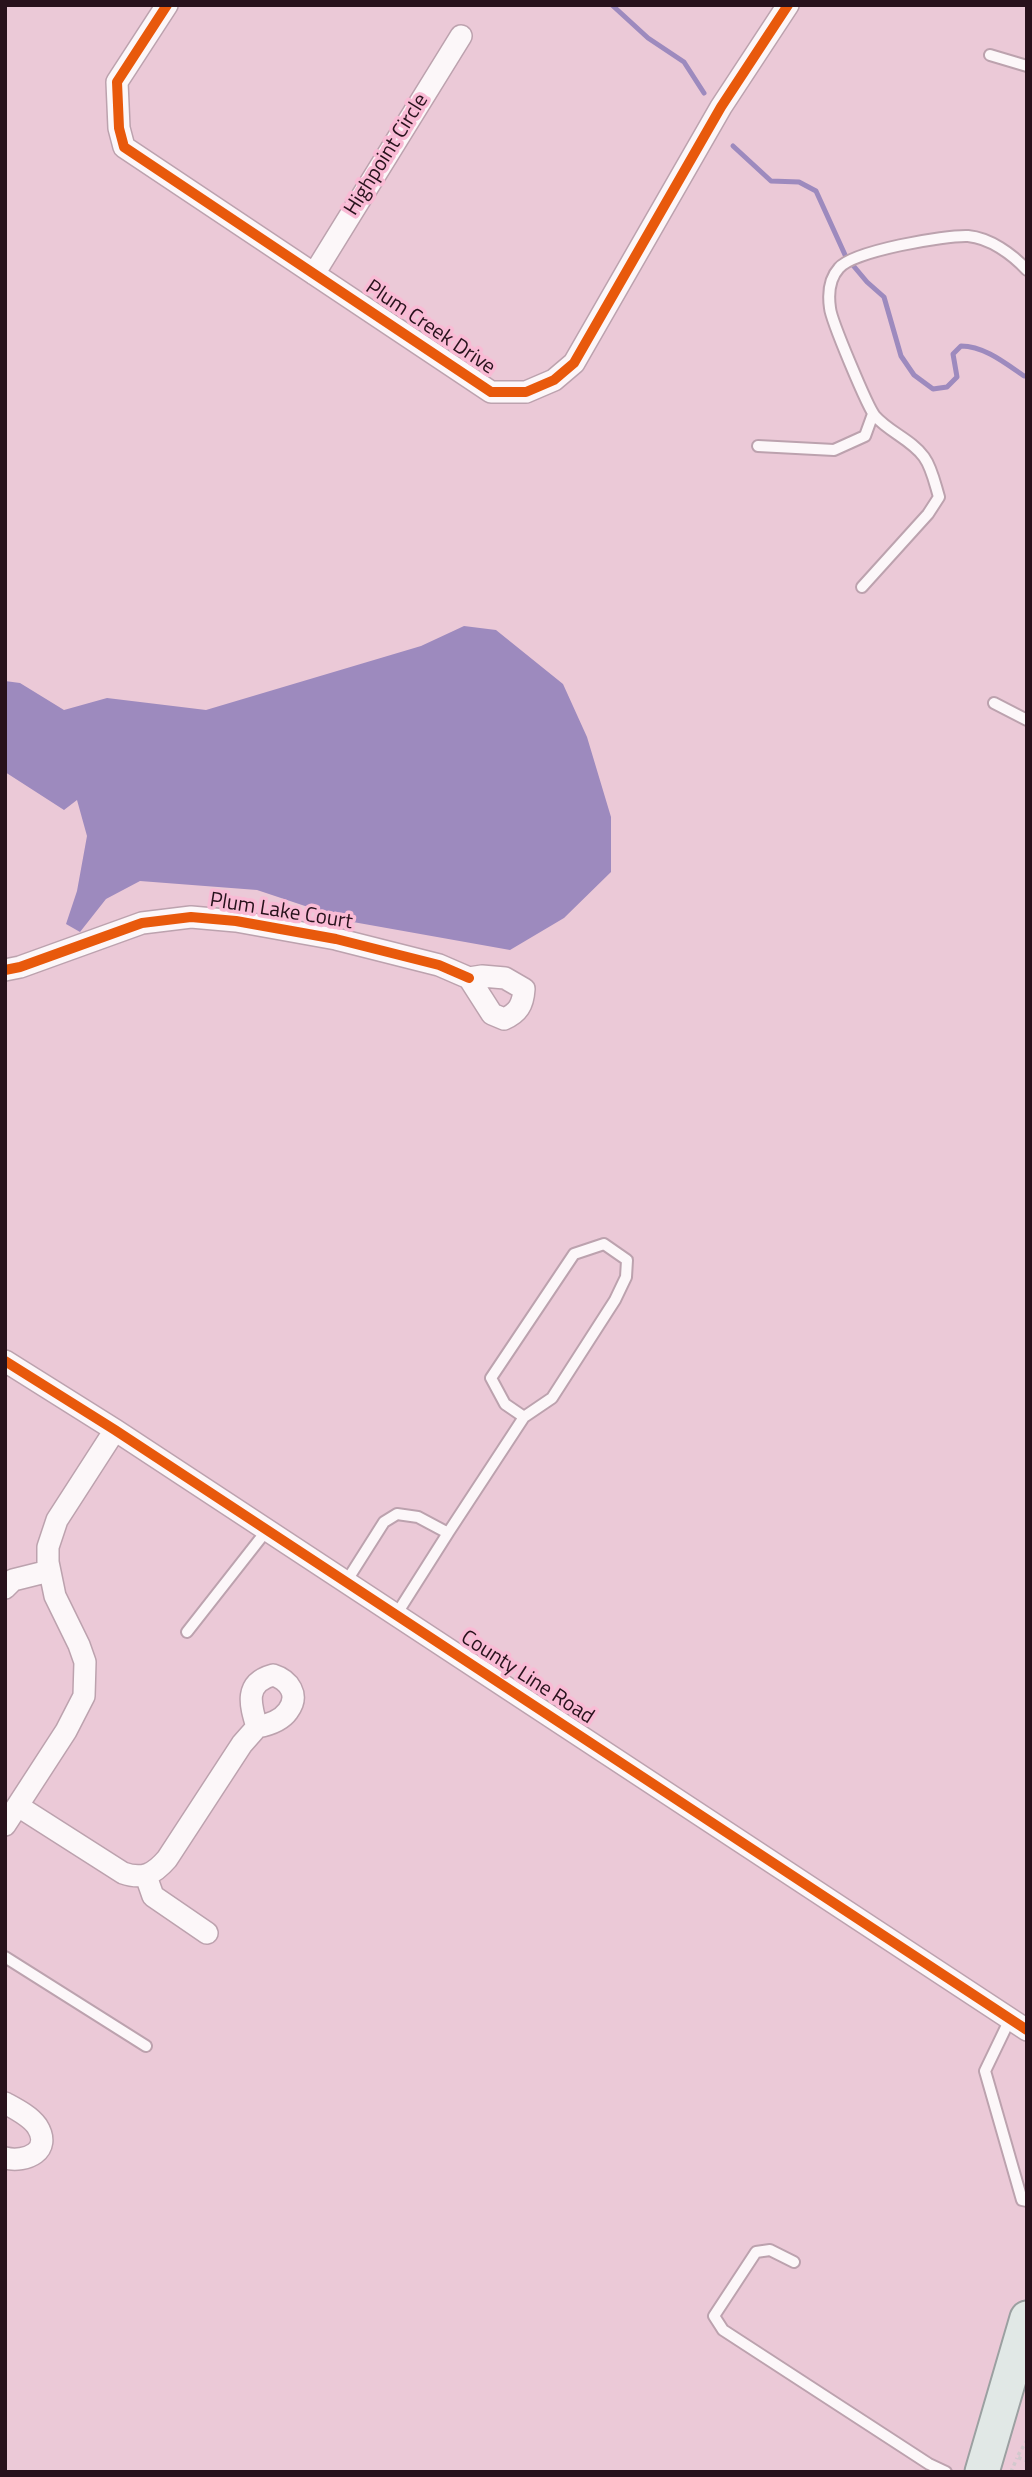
<!DOCTYPE html>
<html>
<head>
<meta charset="utf-8">
<style>
	body { margin:0 }
	#map { position:relative; width:1032px; height:2477px; overflow:hidden; background:#ebc9d7; font-family:"Titillium Web",sans-serif }
	canvas { display:block }
	.frame { position:absolute; inset:0; border:7px solid #28121c; pointer-events:none }
</style>
</head>
<body>
<div id="map">
<canvas width="1032" height="2477"></canvas>
<div class="frame"></div>
</div>
<script>
const c = document.querySelector('canvas').getContext('2d');
c.lineJoin = 'round';
function paint(path, color) { c.fillStyle = color; c.fill(path, 'evenodd'); }
function trace(path, color, width, dash) { c.strokeStyle = color; c.lineWidth = width; c.lineCap = dash ? 'butt' : 'round'; c.setLineDash(dash || []); c.stroke(path); }
function drawText(font, color, halo, rows, align = 'center') {
  c.font = font + ' "Titillium Web",sans-serif'; c.lineWidth = 7; c.setLineDash([]); c.textBaseline = 'middle'; c.strokeStyle = halo; c.fillStyle = color; for (const [text, x, y, turn = 0] of rows) {
    c.save(); c.translate(x, y); c.rotate((+turn || 0) * Math.PI / 180); c.textAlign = isNaN(turn) ? turn : align; if (halo) c.strokeText(text, 0, 0); c.fillText(text, 0, 0); c.restore();
  }
}
paint(new Path2D(`
	M464,626L496,630L563,684L587,737L611,817V872L564,918L510,950L353,922L257,890L140,881L106,899L80,932L66,924L77,891L87,836L77,800L64,810L5,772V681L20,683L64,710L107,698L206,710L421,646Z`), '#9d8abe');
trace(new Path2D(`
	M612,5L648,38L684,62L704,93
	M733,146L771,181L799,182L816,191L846,257L867,282L884,297L901,356L914,375L933,389L947,387L957,377L953,354L961,346C984,346 1005,363 1024,376H1027`), '#9d8abe', 5);
const lane = new Path2D(`
	M990,55L1027,66
	M758,446L834,450L865,436L873,414
	M862,587L928,514L939,497C935,484 932,468 924,457C912,440 889,432 875,416C868,408 831,320 830,308C828,294 829,279 839,268C853,251 945,235 968,236C990,238 1012,254 1027,270
	M994,703L1027,720
	M448,1533L524,1417L505,1404L491,1378L574,1254L604,1244L627,1260L626,1277L615,1300L552,1398L524,1417
	M346,1582L384,1522L397,1514L418,1517L448,1533L396,1615
	M187,1632L267,1530
	M5,1957L146,2046
	M1010,2019L985,2071L1022,2200L1027,2201
	M794,2262L770,2250L756,2252L714,2316L723,2330L929,2464L946,2472`);
const street = new Path2D(`
	M167,5L117,82L119,128L124,147L491,392H526L554,380L574,363L721,107L788,5
	M314,274L461,36
	M5,970L20,967L142,923L191,917L236,921L336,939L439,965L469,978
	M482,976L505,978L524,989C523,1005 518,1013 504,1019L492,1014L469,978Z
	M5,1361L115,1430L1027,2030
	M5,1588L13,1580L49,1571
	M273,1675C289,1680 300,1695 288,1711C281,1721 268,1725 257,1727C250,1704 244,1683 273,1675Z
	M18,1806L123,1873C143,1880 154,1874 167,1859L242,1744L257,1727
	M5,1825L66,1731L84,1696L85,1662L79,1645L55,1596L48,1562V1547L57,1520L115,1430
	M146,1876L153,1896L207,1933
	M5,2103C16,2109 30,2116 37,2126C53,2151 26,2163 5,2158`);
const primary = new Path2D(`
	M982,2472L1027,2318`);
trace(lane, '#bca2ae', 14);
trace(street, '#bca2ae', 24);
trace(primary, '#9ba0a1', 37);
trace(new Path2D(`
	M1027,2440L1017,2457L1027,2461
	M1011,2472L1017,2458`), '#d2c8cd', 3.5, [3.5, 3.5]);
trace(lane, '#fcf7f9', 10);
trace(street, '#fcf7f9', 21);
trace(primary, '#e1e8e6', 33);
trace(new Path2D(`
	M167,5L117,82L119,128L124,147L491,392H526L554,380L574,363L721,107L788,5
	M5,970L20,967L142,923L191,917L236,921L336,939L439,965L469,978
	M5,1361L115,1430L1027,2030`), '#e8590c', 10);
drawText('21px', '#28121c', '#f9bbd5', [
	["Highpoint Circle",387,155,-58],
	["Plum Creek Drive",430,328,34],
	["Plum Lake Court",281,912,9],
	["County Line Road",527,1678,33]
]);
</script>
</body>
</html>
